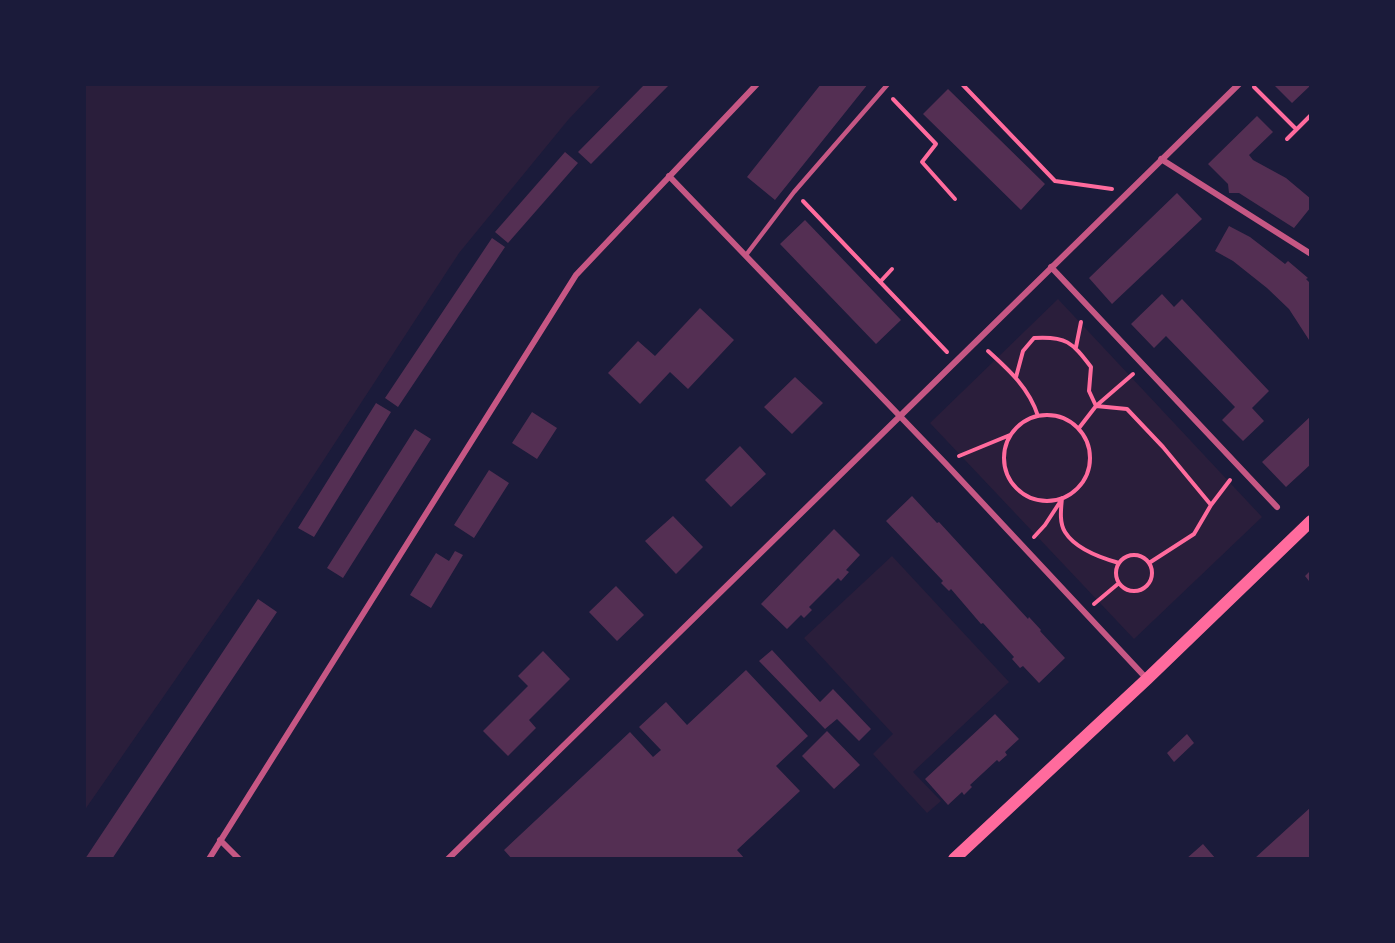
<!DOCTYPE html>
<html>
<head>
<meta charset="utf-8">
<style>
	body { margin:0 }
	#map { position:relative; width:1395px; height:943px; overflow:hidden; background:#1b1b3a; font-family:Raleway,sans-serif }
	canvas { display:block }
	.frame { position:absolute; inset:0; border:86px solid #1b1b3a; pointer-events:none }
</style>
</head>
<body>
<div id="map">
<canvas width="1395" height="943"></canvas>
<div class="frame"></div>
</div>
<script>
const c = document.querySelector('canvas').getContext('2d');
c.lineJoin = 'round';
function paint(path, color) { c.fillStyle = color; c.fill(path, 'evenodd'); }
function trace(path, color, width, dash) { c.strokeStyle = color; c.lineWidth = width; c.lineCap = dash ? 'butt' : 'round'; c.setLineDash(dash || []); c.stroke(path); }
paint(new Path2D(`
	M84,84H602L568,120L459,253L257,562L84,811Z
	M1058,299L1262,517L1134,639L930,423Z
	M892,556L1009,682L913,772L941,801L927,813L873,754L893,734L804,638Z`), '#2a1e3b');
paint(new Path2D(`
	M645,84H670L591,164L578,152Z
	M821,84H868L775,200L747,177Z
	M1273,84H1311V85L1292,103Z
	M948,89L1045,184L1021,210L923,114Z
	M1257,116L1273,132L1249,155L1253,160L1286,178L1311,199V207L1294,228L1239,193H1229L1228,184L1208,164Z
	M565,152L578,163L508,243L495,232Z
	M1177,193L1202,219L1112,304L1089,278Z
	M805,220L901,320L876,344L780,244Z
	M1229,226L1250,237L1285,264L1288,261L1308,278L1306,279L1311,284V343L1289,309L1267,288L1233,261L1215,251Z
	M492,238L505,247L398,407L385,398Z
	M1162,294L1174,307L1182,299L1269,391L1252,408L1264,421L1243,441L1222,420L1235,407L1166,336L1154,348L1131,324Z
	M700,308L734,340L688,389L670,372L640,404L608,373L638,341L655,356Z
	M795,377L823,403L792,434L764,407Z
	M376,403L391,412L314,537L298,528Z
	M532,412L557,428L537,459L512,443Z
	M1311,416V464L1286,487L1262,462Z
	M415,429L431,439L343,578L327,568Z
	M740,446L766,474L731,507L705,480Z
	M489,470L509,483L474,538L454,525Z
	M912,496L937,523L939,522L1028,619L1029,617L1041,630L1040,631L1065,658L1039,683L1023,666L1020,668L1012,659L1014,657L983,623L981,624L951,589L949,591L941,583L943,581L886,521Z
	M673,516L703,547L676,574L645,541Z
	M834,529L860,555L846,570L849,572L841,581L838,578L809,607L812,610L804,618L801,615L787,629L761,604Z
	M455,551L463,555L431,608L410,595L436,553L449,561Z
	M1311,570V579L1309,581L1305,576Z
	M616,586L644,615L617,641L589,612Z
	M258,599L277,612L112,859H85Z
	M772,650L820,702L833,689L871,729L859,741L837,719L825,729L759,661Z
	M543,651L570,679L529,720L536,728L508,756L483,731L528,686L518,676Z
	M746,670L808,736L776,766L800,791L737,850L745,859H512L504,850L630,732L653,757L661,750L639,727L666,702L687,725Z
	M995,714L1019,739L1005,752L1007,755L999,762L997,760L970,785L972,787L964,795L962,792L948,805L925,779Z
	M827,731L860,765L834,789L802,756Z
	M1187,734L1194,743L1174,762L1167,753Z
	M1311,807V859H1257L1255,858Z
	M1203,844L1216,859H1186Z`), '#542f53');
trace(new Path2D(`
	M962,84L1055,181L1112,189
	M1254,87L1296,129
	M893,99L936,144L922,162L955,199
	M1287,139L1311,115
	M803,201L947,352
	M880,282L892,269
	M1076,347L1081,322
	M988,351C1009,370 1029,388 1038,416
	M1016,377L1023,351L1034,338C1066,336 1072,342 1091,367L1089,391L1096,406L1127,409L1163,447L1211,505
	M1004 458a43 43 0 1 1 86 0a43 43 0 1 1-86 0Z
	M1079,428L1096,406L1133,374
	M959,456L1010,435
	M1062,498C1061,509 1059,522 1065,532C1075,548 1101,558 1119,563
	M1034,537L1045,525L1060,502
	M1116 573a18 18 0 1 1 36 0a18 18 0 1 1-36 0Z
	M1149,563L1194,534L1211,505L1230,480
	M1094,604L1119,583`), '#ff6b9d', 4);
trace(new Path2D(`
	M746,255L794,192L888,84`), '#c65784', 4.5);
trace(new Path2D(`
	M1161,159L1311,254
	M669,176L945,463L1147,679
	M1051,267L1277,507
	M220,840L239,859
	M209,859L576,275L757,84
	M448,859L1239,84`), '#c65784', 6);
trace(new Path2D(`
	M954,859L1147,679L1311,521`), '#ff6b9d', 12);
</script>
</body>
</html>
